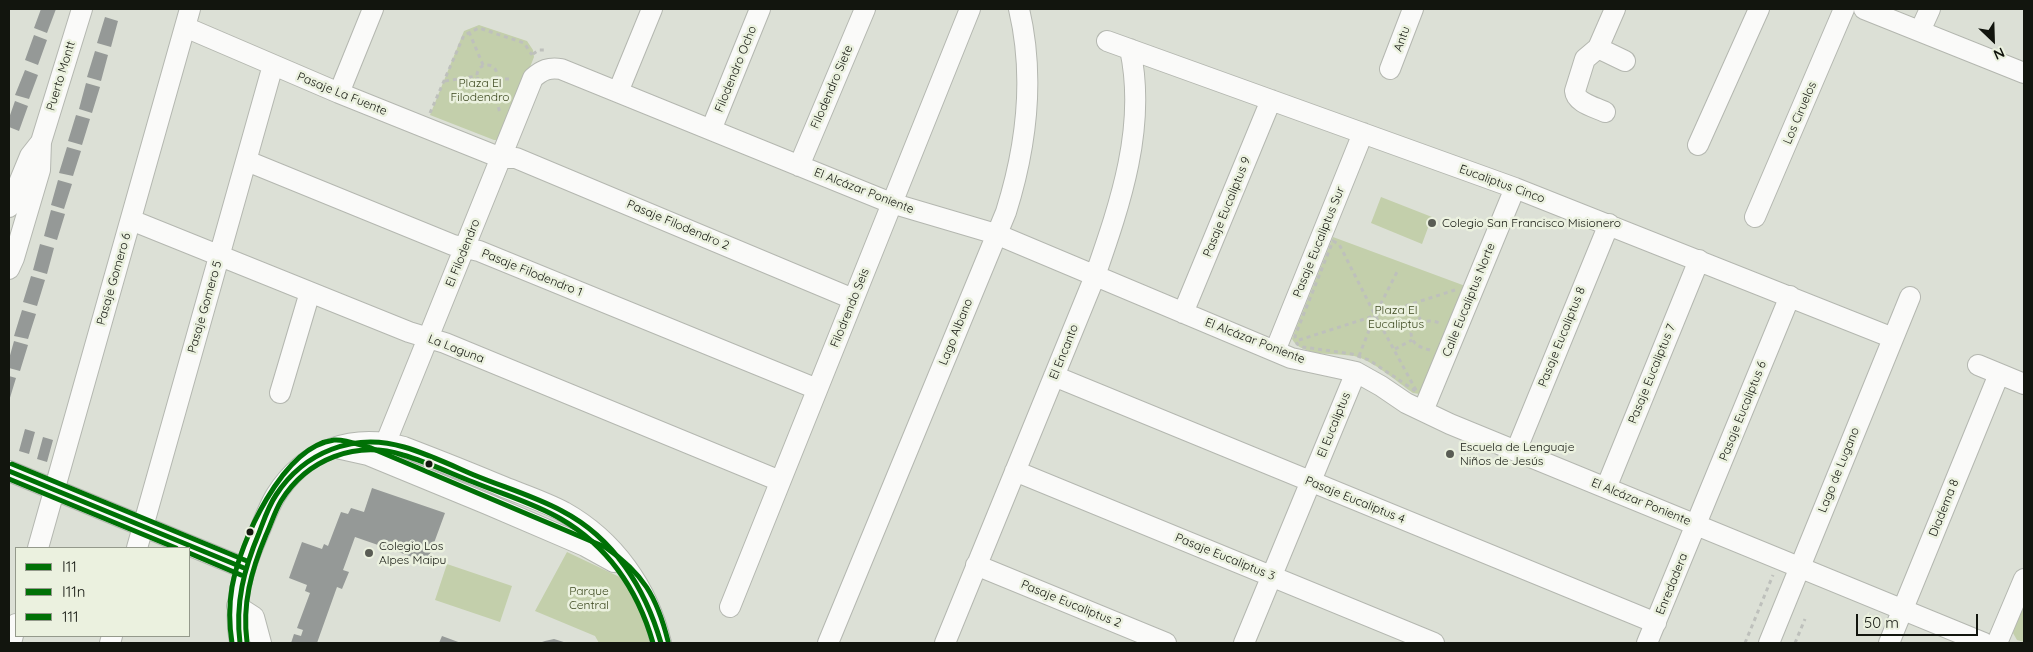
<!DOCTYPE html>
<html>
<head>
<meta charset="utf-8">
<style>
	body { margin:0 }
	#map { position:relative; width:2033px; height:652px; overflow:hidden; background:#dce0d6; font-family:Quicksand,sans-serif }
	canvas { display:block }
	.frame { position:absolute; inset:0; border:10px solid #12150e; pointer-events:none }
	.legend { position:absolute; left:15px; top:547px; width:175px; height:90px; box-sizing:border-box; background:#ebf1df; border:1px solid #94998b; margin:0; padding:6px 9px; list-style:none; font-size:15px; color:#12150e }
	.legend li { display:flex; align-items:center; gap:10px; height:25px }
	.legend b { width:25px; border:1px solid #94998b }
	.north { position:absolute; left:1968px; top:15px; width:50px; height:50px; -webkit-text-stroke:4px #ebf1df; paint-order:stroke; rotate:156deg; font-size:14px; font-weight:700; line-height:20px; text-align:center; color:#12150e }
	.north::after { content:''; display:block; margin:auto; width:18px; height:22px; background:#12150e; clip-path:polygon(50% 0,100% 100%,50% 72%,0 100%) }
	.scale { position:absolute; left:1856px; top:614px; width:122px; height:22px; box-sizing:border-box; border:2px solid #12150e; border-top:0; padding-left:6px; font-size:15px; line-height:18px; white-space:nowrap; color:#12150e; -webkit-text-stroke:4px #ebf1df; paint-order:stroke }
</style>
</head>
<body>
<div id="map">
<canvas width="2033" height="652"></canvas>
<div class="frame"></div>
<ul class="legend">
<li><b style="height:6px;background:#007106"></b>I11</li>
<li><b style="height:6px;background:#007106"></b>I11n</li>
<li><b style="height:6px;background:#007106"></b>111</li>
</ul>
<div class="north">N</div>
<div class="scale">50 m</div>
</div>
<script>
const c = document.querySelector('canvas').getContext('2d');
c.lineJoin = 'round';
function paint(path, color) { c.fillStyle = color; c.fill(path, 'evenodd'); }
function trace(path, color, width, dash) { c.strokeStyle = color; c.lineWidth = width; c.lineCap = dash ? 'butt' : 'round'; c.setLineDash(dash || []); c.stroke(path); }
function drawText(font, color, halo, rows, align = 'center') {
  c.font = font + ' Quicksand,sans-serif'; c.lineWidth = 5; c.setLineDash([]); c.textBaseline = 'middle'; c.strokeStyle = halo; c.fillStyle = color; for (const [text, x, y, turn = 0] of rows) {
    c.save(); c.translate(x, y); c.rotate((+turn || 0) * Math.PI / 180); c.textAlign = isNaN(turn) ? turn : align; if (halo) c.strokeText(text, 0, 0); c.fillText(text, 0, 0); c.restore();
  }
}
paint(new Path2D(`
	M479,25L527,41L533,50L534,57L504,133L499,140H494L430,115L464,31Z
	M1381,197L1432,217L1422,244L1371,223Z
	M1333,237L1468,287L1425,390L1419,394L1413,393C1397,382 1373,360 1354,356C1337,353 1301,357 1292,339L1295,331Z
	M567,552L628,581L644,616L652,643H599L595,636L535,611Z
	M447,564L512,586L500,622L435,600Z
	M2024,601V642L2017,640L2013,633Z`), '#c3cfab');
paint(new Path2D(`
	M41,9H56L47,33L34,28Z
	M105,17L118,21L111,47L97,43Z
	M34,35L47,40L38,65L25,60Z
	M95,51L108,55L101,81L87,77Z
	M25,70L38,75L29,99L15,95Z
	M86,83L100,87L92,113L79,109Z
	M15,101L28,106L19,131L9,127V118Z
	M76,115L90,119L82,145L68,141Z
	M67,147L81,151L73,176L59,173Z
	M58,180L72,184L64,209L51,205Z
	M51,210L65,214L57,240L44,236Z
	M40,244L54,248L47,274L33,270Z
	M31,276L45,280L37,306L23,302Z
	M22,310L36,314L28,339L14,336Z
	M14,341L28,345L20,371L9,368V359Z
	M9,376L16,378L9,401Z
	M25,429L35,432L29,454L19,451Z
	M43,437L53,440L47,462L37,459Z
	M372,488L445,513L427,562L355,537L343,570L349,572L342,589L337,587L317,643H291L294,634L301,636L303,630L297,628L310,593L305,591L307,585L289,578L302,542L322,549L324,544L328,546L341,512L348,514L351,508L364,512Z
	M442,636L461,643H439Z
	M554,639L567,643H539L545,641Z`), '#959997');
const minor = new Path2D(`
	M1864,9L2024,73
	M185,27L339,93L501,158H516L853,299
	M1920,31L1930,9
	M1107,41L1515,188L1893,338
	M1598,48L1625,61
	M1390,69L1413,9
	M618,92L652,9
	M339,93L373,9
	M1605,112C1595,107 1576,103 1575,91L1585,59L1598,48L1615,9
	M711,130L760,9
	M1698,145L1759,9
	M247,161L453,245L479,251L817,389
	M799,166L865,9
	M9,207L30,156L41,142
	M1755,217L1844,9
	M131,220L409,332L445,343L780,481
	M9,269L14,258L40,170L41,142L82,9
	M1183,313L1271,100
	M1275,351L1363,133
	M1978,365L2024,384
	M1054,376L1656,623
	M280,393L310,292
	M1423,411L1515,188
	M386,442L533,78C542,70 549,67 561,69L891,203L996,234L1291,358L1356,372L1381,386L1406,403L1450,424L1984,643
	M341,449L368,455L487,504L585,546L614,562
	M1516,451L1609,224
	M9,471L244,568
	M1015,471L1434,643
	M1606,488L1699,260
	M38,548L190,9
	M137,548L273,65
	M976,565L1166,643
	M237,606L254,617L261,643
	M730,607L970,9
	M11,643L16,624
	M110,643L112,636
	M240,643C233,605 242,572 257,537C263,523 268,508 276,495C305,449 353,433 404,447C438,460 471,473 504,487C524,495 545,502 564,512C614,540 648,588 661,643
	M828,643L1006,212C1027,145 1035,77 1019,9
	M945,643L1095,276C1120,204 1147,127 1130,49
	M1244,643L1356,372
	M1647,643L1790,296
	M1769,643L1910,297
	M1889,643L1999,374
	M1997,643L2024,579`);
trace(minor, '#b4b7b0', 22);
trace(new Path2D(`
	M469,32L483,65
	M533,54L539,50H545
	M477 75a10 10 0 1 1 20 0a10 10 0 1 1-20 0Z
	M497,79H513
	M445,81L477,76
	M492,84L500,113
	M430,113L464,35L479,28L524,43L532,55
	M1333,241L1339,244L1375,315L1417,392L1369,360L1352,354L1303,347L1297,344L1295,336Z
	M1414,302L1421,322
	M1299,340L1455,290
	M1395,349L1412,340
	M1430,350C1420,347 1412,345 1411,333C1419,321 1428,318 1442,324
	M1359,356L1375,315L1398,270
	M1745,643L1773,575
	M1795,643L1805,619`), '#bec0bc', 3, [4, 4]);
trace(minor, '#fafaf9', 20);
trace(new Path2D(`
	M9,471L244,568
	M240,643C235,603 244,569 259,533C264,520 268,507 276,495C304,452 354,432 404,447C428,454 451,465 474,475C503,487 534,496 562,511C614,538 645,588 661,643`), '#007106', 5);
trace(new Path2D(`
	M9,479L176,548
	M189,553L241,575
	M247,642C242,604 251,571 266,535C271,524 275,511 281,501C307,459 356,440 403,455C427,462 450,473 473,482C502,494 534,503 561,519C609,547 638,591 653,643`), '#007106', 5);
trace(new Path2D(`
	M12,464L247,561
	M232,643C229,624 229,605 232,587C240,542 282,447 334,440C346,439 359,445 371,448L605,547C643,573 657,597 668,641`), '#007106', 5);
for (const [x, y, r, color] of [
	[1432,223,5,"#595c54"],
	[1450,454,5,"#595c54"],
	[429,464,4.5,"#12150e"],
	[250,532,4.5,"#12150e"],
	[369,553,5,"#595c54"]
]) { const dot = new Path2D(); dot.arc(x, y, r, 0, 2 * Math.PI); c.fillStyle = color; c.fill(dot); trace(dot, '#ebf1df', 2); }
drawText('12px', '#12150e', '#ebf1df', [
	["Antu",1402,39,-70],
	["Filodendro Ocho",736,69,-68],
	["Puerto Montt",61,76,-73],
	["Filodendro Siete",832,87,-67],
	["Pasaje La Fuente",342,94,22],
	["Los Ciruelos",1800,113,-67],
	["Eucaliptus Cinco",1502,184,20],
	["El Alcázar Poniente",864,191,21],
	["Pasaje Eucaliptus 9",1227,207,-68],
	["Pasaje Filodendro 2",678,225,23],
	["Pasaje Eucaliptus Sur",1319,242,-68],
	["El Filodendro",463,253,-68],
	["Pasaje Filodendro 1",532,273,22],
	["Pasaje Gomero 6",114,279,-74],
	["Calle Eucaliptus Norte",1469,300,-68],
	["Pasaje Gomero 5",205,307,-74],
	["Filodrendo Seis",850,308,-68],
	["Lago Albano",956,332,-68],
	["Pasaje Eucaliptus 8",1562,337,-68],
	["El Alcázar Poniente",1255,341,21],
	["La Laguna",456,349,21],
	["El Encanto",1064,352,-68],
	["Pasaje Eucaliptus 7",1652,374,-68],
	["Pasaje Eucaliptus 6",1743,411,-68],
	["El Eucaliptus",1334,425,-68],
	["Lago de Lugano",1839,470,-68],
	["Pasaje Eucaliptus 4",1355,500,22],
	["El Alcázar Poniente",1641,502,22],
	["Diadema 8",1944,508,-68],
	["Pasaje Eucaliptus 3",1225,557,22],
	["Enredadera",1672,584,-68],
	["Pasaje Eucaliptus 2",1071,604,22]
]);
drawText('12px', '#3b471e', '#ebf1df', [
	["Plaza El",480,83],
	["Filodendro",480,97],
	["Plaza El",1396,310],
	["Eucaliptus",1396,324],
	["Parque",589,591],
	["Central",589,605]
]);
drawText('12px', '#12150e', '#ebf1df', [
	["Colegio San Francisco Misionero",1442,223],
	["Escuela de Lenguaje",1460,447],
	["Niños de Jesús",1460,461],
	["Colegio Los",379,546],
	["Alpes Maipu",379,560]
], 'left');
</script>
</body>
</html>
